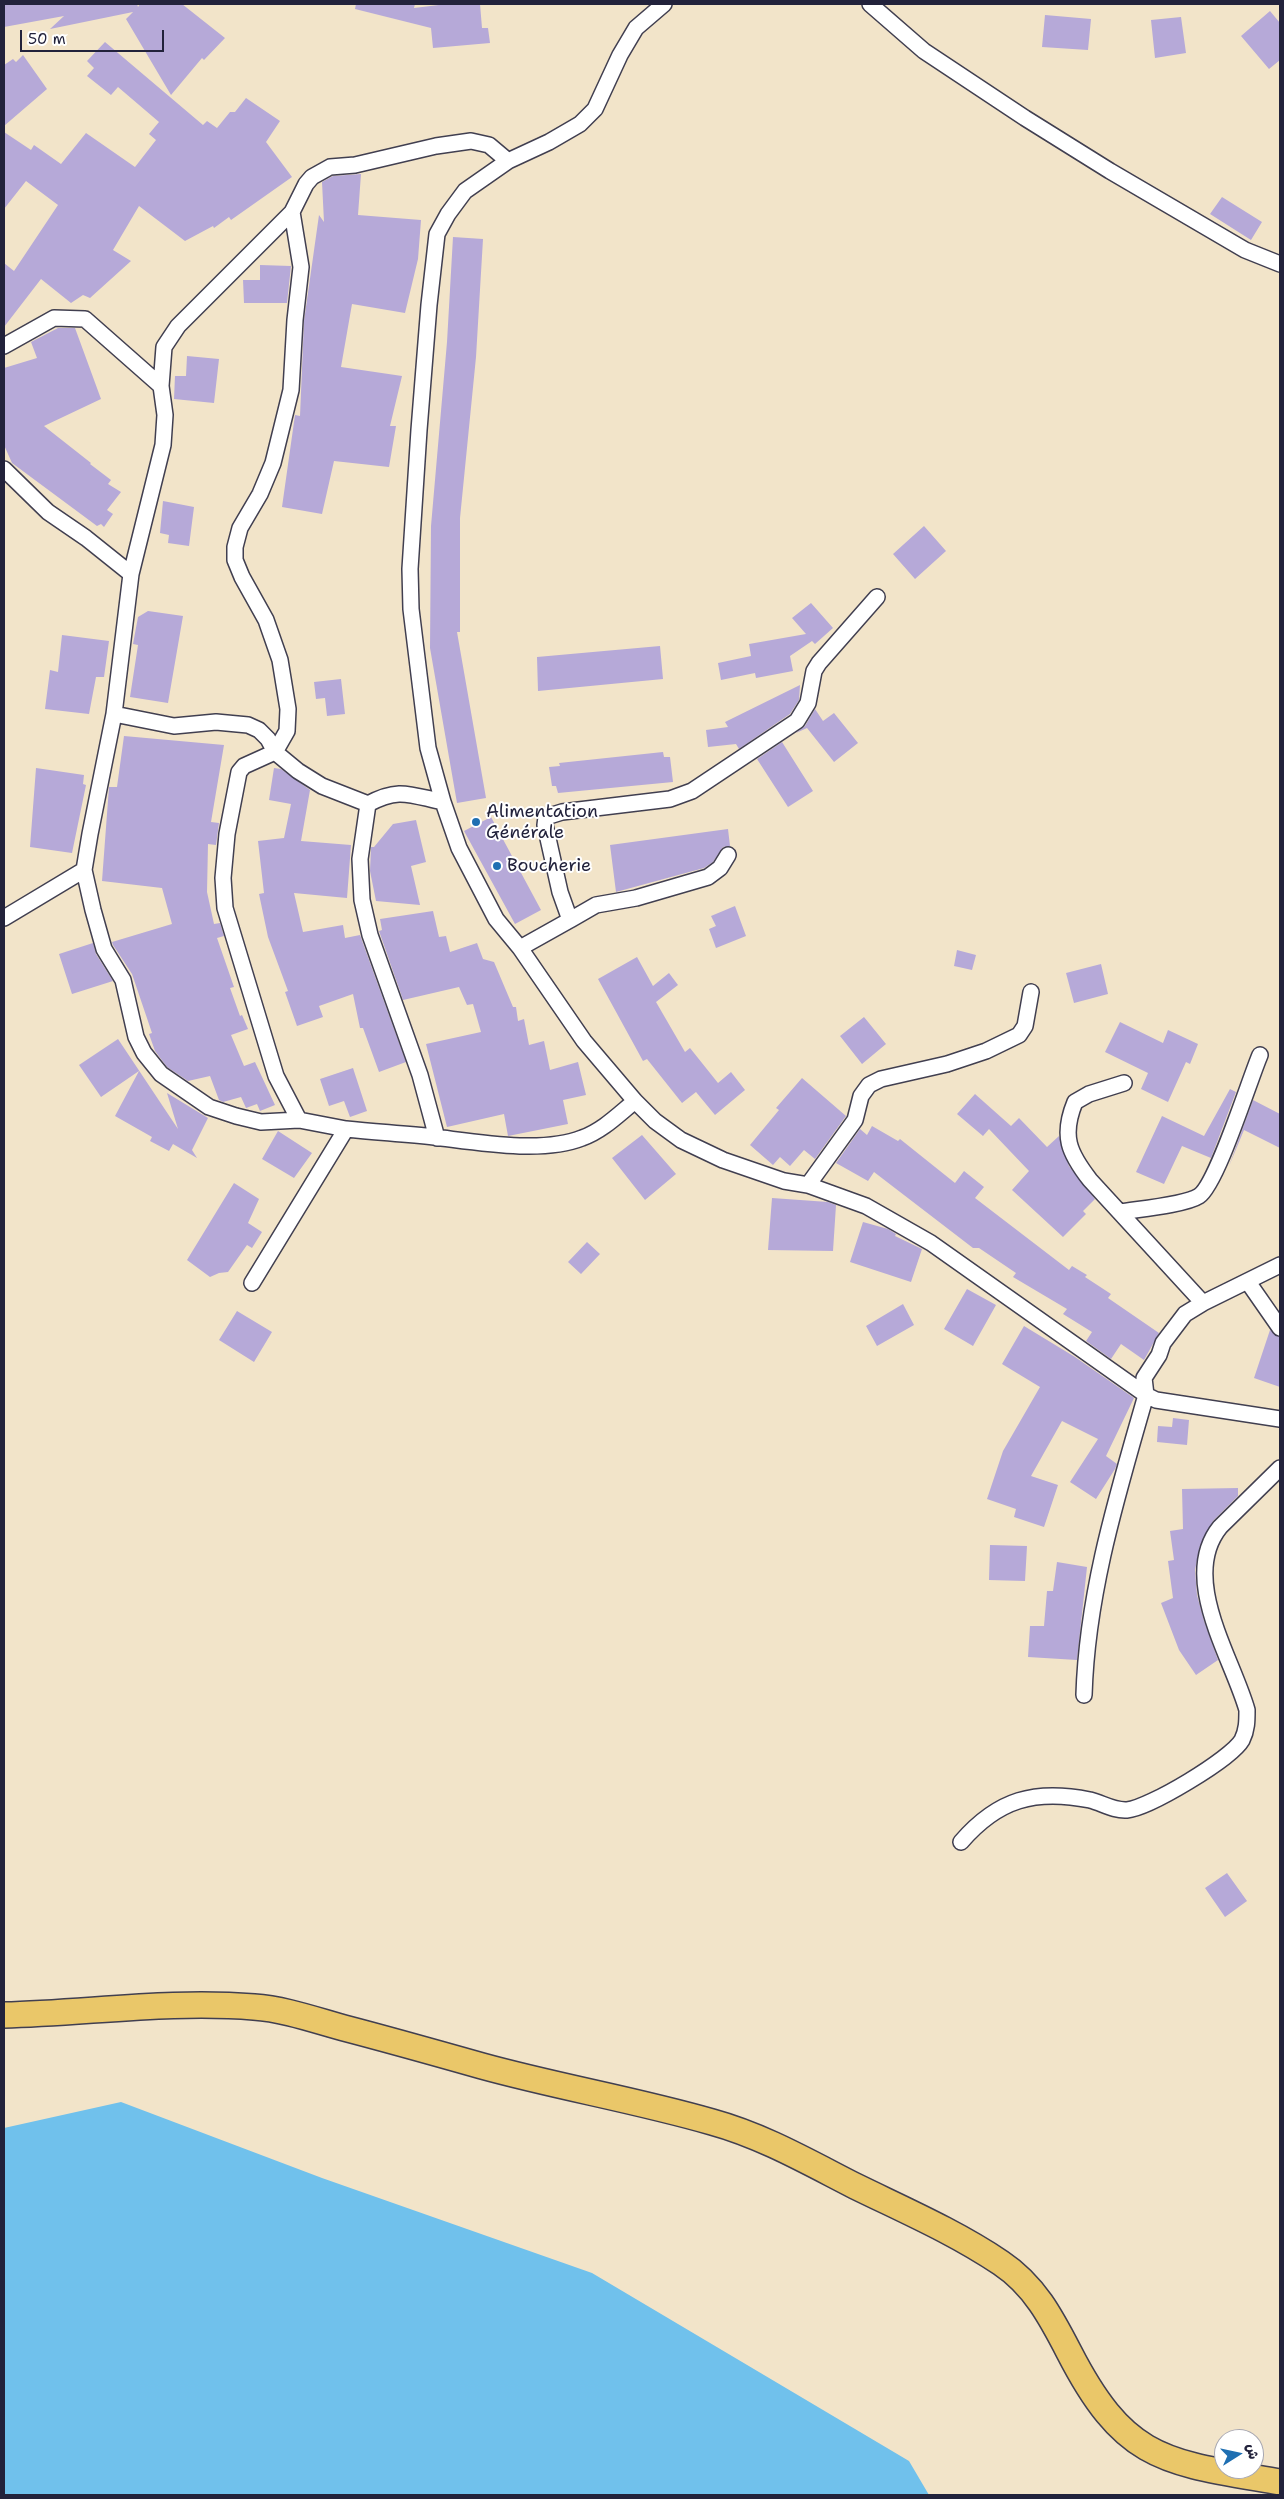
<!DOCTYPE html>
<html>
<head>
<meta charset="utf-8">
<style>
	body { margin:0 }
	#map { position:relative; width:1284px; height:2499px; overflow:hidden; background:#f2e4c9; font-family:"Shantell Sans","Playpen Sans Arabic",sans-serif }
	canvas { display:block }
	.frame { position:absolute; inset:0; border:5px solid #22223b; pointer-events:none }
	.north { position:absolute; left:1214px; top:2429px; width:50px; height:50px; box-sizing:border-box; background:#fff; border:1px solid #a7a7b1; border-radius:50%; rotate:80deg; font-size:14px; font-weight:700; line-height:20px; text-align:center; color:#22223b }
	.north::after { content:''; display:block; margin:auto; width:18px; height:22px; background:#1f6fb2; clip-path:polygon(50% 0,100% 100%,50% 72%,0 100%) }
	.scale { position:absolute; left:20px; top:30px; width:144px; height:22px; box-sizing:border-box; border:2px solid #22223b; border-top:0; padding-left:6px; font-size:15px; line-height:18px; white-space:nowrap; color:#22223b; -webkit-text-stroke:4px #fff; paint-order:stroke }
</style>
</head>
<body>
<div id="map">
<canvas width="1284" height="2499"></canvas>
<div class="frame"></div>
<div class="north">ش</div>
<div class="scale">50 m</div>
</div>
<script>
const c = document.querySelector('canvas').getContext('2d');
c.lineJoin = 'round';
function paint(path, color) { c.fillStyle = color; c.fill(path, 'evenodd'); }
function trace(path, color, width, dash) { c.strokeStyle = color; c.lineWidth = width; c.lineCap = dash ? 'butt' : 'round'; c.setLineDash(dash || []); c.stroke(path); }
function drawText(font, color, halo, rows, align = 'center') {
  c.font = font + ' "Shantell Sans",sans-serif'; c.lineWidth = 4; c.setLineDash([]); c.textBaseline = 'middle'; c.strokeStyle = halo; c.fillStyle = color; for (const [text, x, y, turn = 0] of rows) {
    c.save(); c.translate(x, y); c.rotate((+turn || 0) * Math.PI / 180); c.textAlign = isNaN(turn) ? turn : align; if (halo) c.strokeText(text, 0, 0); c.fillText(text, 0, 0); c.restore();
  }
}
paint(new Path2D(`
	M121,2102L322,2178L592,2273L909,2461L929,2495H4V2128Z`), '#70c1ec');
paint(new Path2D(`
	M4,4H137L138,7L140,4H182L225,38L204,60L202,58L171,95L126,19L133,12L50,29L64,16L4,27Z
	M356,4H415L414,8L447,4H480L482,28H488L490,43L433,48L431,28L355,9Z
	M1270,11L1280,23V60L1269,69L1241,36Z
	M1045,15L1091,19L1088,50L1042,47Z
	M1181,17L1186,53L1155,58L1151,20Z
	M105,42L203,125L207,121L217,128L230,112H235L246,98L280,121L266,142L292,177L231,220L229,217L214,228L213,226L185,241L139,206L113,250L131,261L90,298L83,295L71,303L41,279L4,327V263L14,271L58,205L26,181L4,209V132L31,150L34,145L61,164L86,133L135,167L156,140L149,134L159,122L118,87L111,95L87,76L94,68L87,61Z
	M23,55L47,89L4,126V65L13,59L16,62Z
	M361,174L358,215L421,220L418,259L405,313L352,304L341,367L402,376L390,426H396L389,467L334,461L322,514L282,507L295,415L300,416L304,321L319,215L324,222L322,182L333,176Z
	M1222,197L1262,222L1251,240L1210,214Z
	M453,237L483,239L476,357L460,518V632H457L486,798L457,803L430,648L431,526L447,342Z
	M260,265L291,266L287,303H244L243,280H260Z
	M58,328H75L101,399L44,426L91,463L90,464L111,480L108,484L121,492L107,510L113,514L104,527L101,524L97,526L12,463L4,445V368L37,358L31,342Z
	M187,356L219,359L214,403L174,399L175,376H186Z
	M163,501L194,507L189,546L168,543L169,535L160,533Z
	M924,526L946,551L915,579L893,554Z
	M811,603L833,628L815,644L812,641L790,656L793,671L756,678L755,673L721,680L718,663L751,656L749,644L806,634L792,618Z
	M148,611L183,616L168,703L130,697L138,645L133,644L138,617Z
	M62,635L109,641L104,677H96L89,714L45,709L50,670L58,672Z
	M660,646L663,679L538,691L537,657Z
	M341,679L345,714L327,716L325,698L316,699L314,682Z
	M800,685L799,700L790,714L739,749L736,744L708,747L706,730L728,727L725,722Z
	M815,709L823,721L834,713L858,743L834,762L807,728L796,733L805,726Z
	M124,736L224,745L211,822L219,823L216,845L208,844L207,892L214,924L220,923L224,936L217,938L234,987L230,988L240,1016L242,1015L248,1029L231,1035L244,1066L255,1062L275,1105L260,1111L257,1104L246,1108L241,1097L223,1102L219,1100L210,1076L188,1081L167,1067L155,1051L149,1034L152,1033L132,974L113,945L112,942L172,924L162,888L102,881L109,787H117Z
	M782,742L813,791L788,807L757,759Z
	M663,752L664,757H670L673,782L558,793L556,786H552L549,767L560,766L559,763Z
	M36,768L84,775L83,784L86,785L72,853L30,847Z
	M274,768L281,769L310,790L301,841L351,845L347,898L294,893L303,932L343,925L345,938L360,935L406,1062L379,1072L363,1028H360L353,994L319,1006L323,1017L297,1026L285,992L288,991L268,937L259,894L264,893L258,841L284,838L291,804L269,800Z
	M491,817L541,910L515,924L464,831Z
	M416,820L426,862L411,866L420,905L376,901L370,871L371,847H374L393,824Z
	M728,829L730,846L723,847L713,862L704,868L616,892L610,845Z
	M735,906L746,936L716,948L709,929L716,926L711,916Z
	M433,911L439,937L446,936L450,952L477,943L483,959L494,962L513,1007H516L518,1021L524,1019L529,1045L544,1041L550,1070L578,1062L586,1095L563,1100L568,1124L508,1136L504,1114L447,1127L426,1044L481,1032L473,1004L467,1005L459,987L403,1000L379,931L382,930L380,919Z
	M93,943L96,954L113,981L72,994L59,954Z
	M957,950L976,955L972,970L954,966Z
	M637,957L653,986L669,973L678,985L656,1002L685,1052L690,1048L718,1083L731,1072L745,1090L715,1115L696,1092L682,1103L647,1059L643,1061L598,979Z
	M1101,964L1108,994L1074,1003L1066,973Z
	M864,1017L886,1044L862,1064L840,1036Z
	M1120,1022L1163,1043L1168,1030L1198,1044L1190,1064L1186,1062L1168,1102L1141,1089L1148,1073L1105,1052Z
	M118,1039L178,1129L167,1093L208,1118L192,1150L197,1158L173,1144L169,1151L150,1141L152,1137L115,1116L139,1071L101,1097L79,1065Z
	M353,1068L367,1111L350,1117L344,1101L329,1106L320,1079Z
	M802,1078L846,1116L815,1159L804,1150L790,1166L780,1157L773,1165L750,1145L779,1110L776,1108Z
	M1230,1089L1236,1092L1211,1158L1182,1146L1164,1184L1136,1172L1162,1116L1204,1136Z
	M975,1094L1011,1126L1019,1118L1047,1147L1059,1136L1069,1166L1095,1199L1083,1211L1086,1214L1063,1237L1012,1190L1029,1171L989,1129L983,1136L957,1114Z
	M1253,1100L1280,1114V1148L1244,1130L1229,1166Z
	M872,1126L898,1141L900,1139L955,1183L964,1171L984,1187L975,1198L1069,1270L1072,1266L1087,1275L1085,1277L1111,1294L1108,1298L1159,1333L1144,1360L1121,1344L1111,1359L1086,1341L1092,1332L1063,1314L1067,1309L1013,1277L1016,1273L979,1248H973L874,1172L868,1181L836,1163L860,1129L867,1135Z
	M278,1131L312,1153L294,1178L262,1159Z
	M642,1135L676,1174L645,1200L612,1158Z
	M234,1183L259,1199L248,1223L262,1232L252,1248L247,1245L228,1272L219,1273L210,1277L187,1260Z
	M772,1198L828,1202L836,1205L833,1251L768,1250Z
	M863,1222L888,1229L896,1234L895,1236L922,1249L911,1282L850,1262Z
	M587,1242L600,1254L581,1274L568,1262Z
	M967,1289L996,1305L973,1346L944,1329Z
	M903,1304L914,1325L877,1346L866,1326Z
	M237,1311L272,1332L254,1362L219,1340Z
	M1024,1326L1075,1357L1134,1398L1106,1456L1117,1464L1115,1469L1096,1499L1070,1482L1098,1439L1062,1421L1031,1476L1058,1485L1044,1527L1014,1517L1016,1509L987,1499L1003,1451L1040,1387L1002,1364Z
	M1270,1330L1280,1337V1387L1254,1378Z
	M1173,1418L1189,1420L1187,1445L1157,1442L1158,1426L1172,1427Z
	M1238,1488V1496L1213,1521L1200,1546L1195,1570L1197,1595L1204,1621L1218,1660L1196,1675L1179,1650L1161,1603L1173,1598L1168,1561L1174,1560L1170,1531L1183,1529L1182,1489Z
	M990,1545L1027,1546L1025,1581L989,1580Z
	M1057,1562L1087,1567L1077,1660L1028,1657L1030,1626H1044L1047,1591H1053Z
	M1227,1873L1247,1901L1225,1917L1205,1888Z`), '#b6a9d8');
const minor = new Path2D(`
	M664,4L636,28L620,55L595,109L580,124L549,142L508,161L465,191L448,214L437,234L429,305L419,430L410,569L411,609L428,748L443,802L459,848L496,919L520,948L584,1041L635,1101L655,1121L681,1140L723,1160L784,1181L808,1185L866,1206L931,1243L1146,1395L1156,1400L1280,1419
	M870,4L924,51L1025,118L1110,171L1245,250L1280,264
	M292,212L301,267L295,320L291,390L273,463L260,494L240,528L235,547V560L242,577L266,620L280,660L288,709L287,731L275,752L244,766L239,772L227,834L223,878L225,908L276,1076L299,1120
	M4,346L54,318L85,319L161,386
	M4,469L48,512L86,538L131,574
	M114,714L174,726L216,722L248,725L259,730L268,739L275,752L298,771L322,786L368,804
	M4,918L84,870
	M570,920L596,905L636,898L708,877L720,868L728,855
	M520,948L570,920L560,892L545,825L546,817L562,812L670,799L692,791L797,721L808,703L814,671L819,663L877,597
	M346,1129L299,1120L261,1122L236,1116L209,1107L161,1074L144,1053L136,1037L123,980L104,949L93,910L84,870L90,834L114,714L131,574L163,445L165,415L161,386L164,347L178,326L292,212L306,184L312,177L330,167L355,165L436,146L471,141L489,145L508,161
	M437,1138L420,1075L370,935L362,900L360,859L368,804C399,787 410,795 443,802
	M808,1185L855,1120L861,1096L869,1085L881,1079L947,1064L986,1051L1019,1035L1025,1026L1031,992
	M1120,1212C1138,1209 1185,1205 1199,1196C1217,1184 1249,1081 1260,1055
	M1248,1282L1280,1328
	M252,1283L346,1129C376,1132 405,1134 434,1137C476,1142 542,1154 582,1138C602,1131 618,1115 635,1101
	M1203,1303L1280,1265
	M1084,1695C1087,1592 1118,1493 1146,1395L1144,1378L1159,1355L1163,1343L1185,1314L1203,1303L1090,1180C1069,1153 1061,1136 1075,1102L1089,1094L1124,1083
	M961,1842C998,1799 1035,1789 1090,1800C1102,1803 1114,1811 1127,1810C1149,1808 1231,1759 1242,1740C1247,1730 1247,1721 1247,1710C1232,1657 1179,1578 1220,1527L1280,1468`);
const primary = new Path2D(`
	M4,2015C87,2013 171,2000 254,2007C284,2009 315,2020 344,2028C390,2040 436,2053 482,2066C558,2087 636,2100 712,2122C763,2136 808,2162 855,2186C904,2210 955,2232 1001,2263C1034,2285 1051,2317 1069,2352C1126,2463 1166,2462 1280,2482`);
trace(minor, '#413f50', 18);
trace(primary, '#413f50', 28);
trace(minor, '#fff', 15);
trace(primary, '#eac769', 25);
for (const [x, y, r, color] of [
	[476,822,5,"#1f6fb2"],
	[497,866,5,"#1f6fb2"]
]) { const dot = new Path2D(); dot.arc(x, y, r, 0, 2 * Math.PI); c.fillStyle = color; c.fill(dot); trace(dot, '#fff', 2); }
drawText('18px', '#22223b', '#fff', [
	["Alimentation",486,812],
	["Générale",486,833],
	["Boucherie",507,866]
], 'left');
</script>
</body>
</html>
